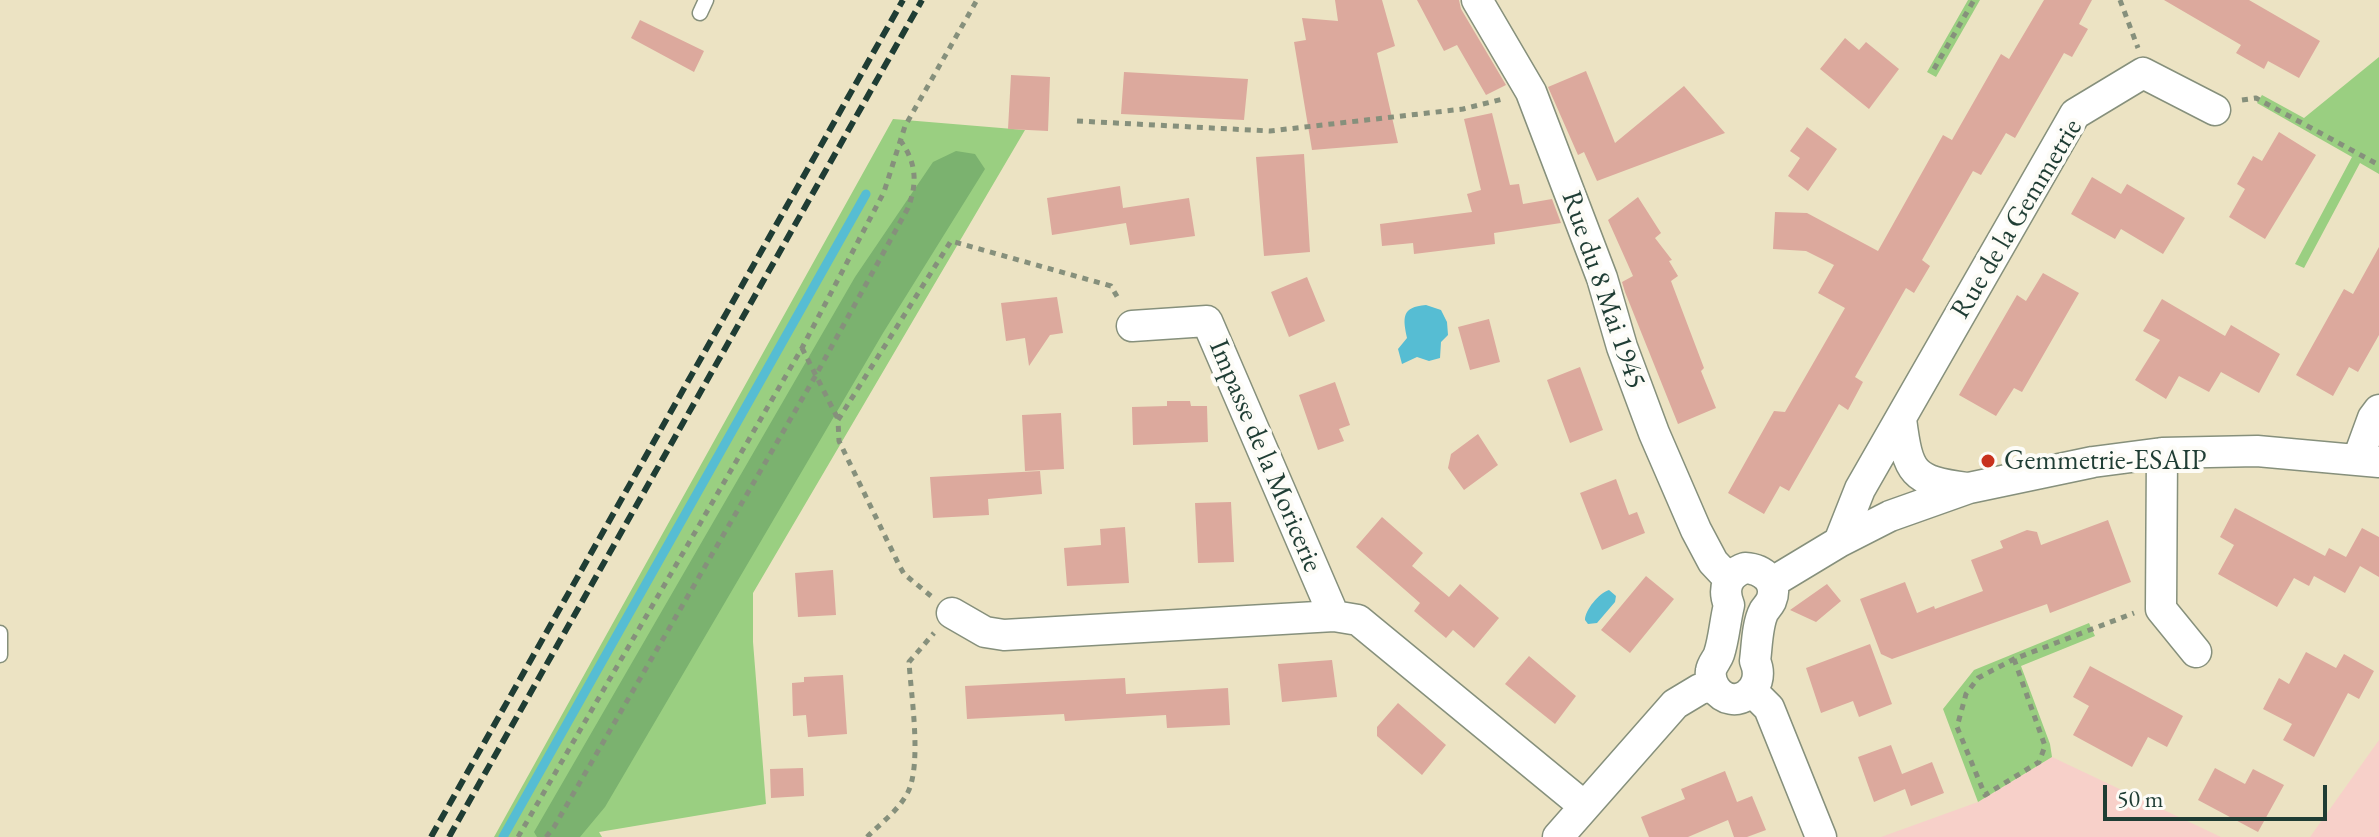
<!DOCTYPE html>
<html>
<head>
<meta charset="utf-8">
<style>
	body { margin:0 }
	#map { position:relative; width:2379px; height:837px; overflow:hidden; background:#ece3c3; font-family:"EB Garamond",serif }
	canvas { display:block }
	.scale { position:absolute; left:2103px; top:785px; width:224px; height:36px; box-sizing:border-box; border:4px solid #1f3d34; border-top:0; padding-left:10px; font-size:24px; line-height:28px; white-space:nowrap; color:#1f3d34; -webkit-text-stroke:6px #fdfcf7; paint-order:stroke }
</style>
</head>
<body>
<div id="map">
<canvas width="2379" height="837"></canvas>
<div class="scale">50 m</div>
</div>
<script>
const c = document.querySelector('canvas').getContext('2d');
c.lineJoin = 'round';
function paint(path, color) { c.fillStyle = color; c.fill(path, 'evenodd'); }
function trace(path, color, width, dash) { c.strokeStyle = color; c.lineWidth = width; c.lineCap = dash ? 'butt' : 'round'; c.setLineDash(dash || []); c.stroke(path); }
function drawText(font, color, halo, rows, align = 'center') {
  c.font = font + ' "EB Garamond",serif'; c.lineWidth = 8; c.setLineDash([]); c.textBaseline = 'middle'; c.strokeStyle = halo; c.fillStyle = color; for (const [text, x, y, turn = 0] of rows) {
    c.save(); c.translate(x, y); c.rotate((+turn || 0) * Math.PI / 180); c.textAlign = isNaN(turn) ? turn : align; if (halo) c.strokeText(text, 0, 0); c.fillText(text, 0, 0); c.restore();
  }
}
paint(new Path2D(`
	M2379,740V837H2310Z
	M2052,757L2221,837H1881L1978,802Z`), '#f7d0c9');
paint(new Path2D(`
	M1968,0H1980L1936,77L1927,72Z
	M2379,57V174L2360,163L2304,268L2295,264L2352,157L2257,103L2262,95L2304,118Z
	M893,119L1025,130L753,593V642L766,804L599,832L602,837H494Z
	M2089,623L2095,636L2021,666L2050,744L2052,757L1978,802L1943,709L1974,670Z`), '#9acf81');
paint(new Path2D(`
	M956,151L975,154L985,169L883,333L605,807L580,837H537L534,832L855,277L933,162Z`), '#7bb26f');
paint(new Path2D(`
	M1426,305L1441,310L1447,322L1448,335L1441,342L1440,358L1429,361L1417,357L1402,364L1398,349L1407,338C1403,318 1401,307 1426,305Z
	M1609,590L1616,596L1615,602L1597,623L1588,624L1585,620C1585,610 1599,593 1609,590Z`), '#56bdd3');
trace(new Path2D(`
	M503,837L866,194`), '#56bdd3', 9);
paint(new Path2D(`
	M1335,0H1382L1395,46L1377,53L1398,143L1312,150L1294,42L1306,40L1302,18L1338,21Z
	M1417,0H1459L1461,9L1506,85L1486,95L1457,45L1444,51Z
	M2044,0H2092L2079,24L2088,29L2072,57L2064,53L2015,138L2006,133L1981,175L1973,171L1922,260L1930,266L1914,293L1906,288L1855,377L1863,382L1848,410L1839,404L1789,491L1780,486L1764,514L1728,493L1774,411L1785,412L1845,308L1818,293L1834,265L1806,251L1773,249L1775,212L1807,213L1878,251L1943,135L1952,140L2001,54L2009,59Z
	M2164,0H2249L2320,41L2299,78L2268,61L2264,69L2236,53L2241,45Z
	M640,20L704,51L694,72L631,38Z
	M1845,38L1859,50L1866,42L1899,69L1869,109L1820,69Z
	M1586,71L1615,143L1684,86L1725,133L1597,181L1584,152L1578,155L1548,87Z
	M1124,72L1248,79L1244,120L1121,114Z
	M1011,75L1050,77L1048,131L1008,129Z
	M1492,113L1510,185L1519,184L1523,204L1552,199L1561,223L1494,233L1495,244L1414,254L1413,243L1382,246L1380,224L1472,212L1467,194L1481,190L1464,119Z
	M1807,127L1837,149L1808,191L1788,176L1800,158L1790,151Z
	M2279,132L2316,155L2265,239L2229,217L2245,189L2237,184L2253,156L2262,161Z
	M1304,154L1310,252L1264,256L1256,157Z
	M2092,177L2121,194L2127,184L2185,218L2163,254L2121,229L2115,239L2071,214Z
	M1120,186L1123,208L1189,198L1195,236L1130,245L1126,223L1052,235L1047,198Z
	M1638,197L1661,233L1655,238L1672,260L1669,261L1678,276L1671,281L1704,368L1701,371L1716,408L1678,424L1625,292L1622,282L1633,276L1608,220Z
	M2379,247V335L2358,372L2349,367L2333,396L2296,375L2344,289L2353,294Z
	M2043,273L2079,293L2022,392L2014,388L1996,416L1959,395L2017,295L2026,301Z
	M1307,277L1325,321L1289,337L1271,292Z
	M1057,297L1063,333L1050,335L1029,366L1025,338L1006,341L1001,303Z
	M2162,299L2225,336L2231,325L2280,354L2259,393L2221,372L2209,392L2179,376L2166,399L2135,380L2160,340L2143,331Z
	M1489,319L1500,362L1470,370L1458,327Z
	M1580,367L1603,430L1570,443L1547,380Z
	M1335,382L1350,425L1339,429L1344,441L1318,450L1299,395Z
	M1167,401H1190L1191,406H1207L1208,442L1133,445L1132,407L1167,406Z
	M1061,413L1064,469L1025,471L1022,415Z
	M1478,434L1498,465L1464,490L1448,468L1451,454Z
	M1040,471L1042,494L988,499L989,515L933,518L930,477Z
	M1616,479L1629,515L1637,512L1645,533L1602,550L1580,493Z
	M1231,502L1234,562L1198,563L1195,503Z
	M2235,508L2325,556L2329,548L2346,557L2362,528L2379,537V577L2360,566L2345,593L2314,576L2309,586L2294,578L2277,607L2218,574L2234,545L2220,537Z
	M1382,517L1423,553L1412,566L1449,597L1460,584L1499,618L1474,648L1453,630L1446,638L1414,611L1420,603L1356,547Z
	M2108,520L2131,582L2050,613L2047,604L1892,659L1881,654L1860,599L1905,582L1917,613L1934,606L1935,609L1983,591L1971,560L2003,548L2000,541L2027,530L2037,532L2041,545Z
	M1125,527L1129,583L1067,586L1064,548L1101,545L1100,529Z
	M833,570L836,615L798,617L795,573Z
	M1646,576L1674,599L1630,653L1601,630Z
	M1827,584L1841,601L1816,622L1790,610Z
	M1870,644L1892,704L1859,717L1853,701L1821,713L1806,668Z
	M2306,652L2336,668L2344,654L2374,671L2359,699L2348,693L2314,757L2283,740L2292,724L2263,709L2279,678L2289,684Z
	M1529,656L1576,696L1555,724L1505,684Z
	M1332,660L1337,697L1282,702L1278,664Z
	M2090,666L2183,716L2167,747L2148,737L2132,767L2073,735L2089,706L2073,697Z
	M843,675L847,734L808,737L806,715L793,716L792,683L804,682V677Z
	M1125,678L1126,694L1228,688L1230,725L1167,728L1166,715L1065,721L1064,714L967,719L965,686Z
	M1398,703L1446,745L1422,775L1377,736V727Z
	M1891,745L1902,774L1932,762L1944,793L1911,806L1905,789L1874,802L1858,757Z
	M803,768L804,796L771,798L770,769Z
	M2215,768L2245,784L2253,769L2284,785L2258,832L2198,800Z
	M1725,771L1737,802L1752,796L1766,830L1747,837H1734L1728,820L1688,837H1649L1641,817L1685,799L1681,789Z`), '#dca99d');
const service = new Path2D(`
	M700,13L706,0
	M0,633V655`);
const minor = new Path2D(`
	M1477,0L1531,92L1602,278L1622,347L1654,433L1696,530L1713,562L1729,579
	M1132,326L1207,321L1334,616
	M1901,419C1908,473 1912,481 1967,488
	M2162,453L2161,609L2196,652
	M2358,459L2373,418L2379,410
	M1839,542L1860,489L2075,114L2143,73L2215,110
	M1745,568C1763,569 1779,582 1771,601C1769,605 1766,608 1764,611C1757,624 1757,647 1755,661C1768,690 1733,714 1715,688C1712,683 1710,677 1711,671C1712,664 1717,660 1719,654C1724,639 1725,621 1729,605C1722,588 1728,574 1745,568Z
	M1771,583L1839,542L1890,516L1969,488L2093,462L2162,453L2257,451L2379,462
	M952,613L985,632L1004,635L1334,616L1358,620L1584,806
	M1752,691L1769,708L1821,837
	M1558,837L1675,704L1700,689L1713,686`);
trace(service, '#86907c', 17);
trace(minor, '#86907c', 33);
trace(new Path2D(`
	M2120,0L2138,48
	M1934,69L1974,0
	M2242,100L2256,98L2379,165
	M1077,121L1270,131L1463,109L1503,99
	M802,348L838,419
	M931,596L904,574L899,565L839,441L838,420L951,241L1111,286L1119,300
	M2014,659L2045,746L2039,762L1985,795L1957,727L1966,694L1978,678L2014,659L2134,613
	M518,837L802,348L884,192L905,126L977,0
	M546,837L554,827L816,375L908,208C918,182 916,162 900,140
	M867,837C881,823 899,810 908,792C922,763 911,695 909,662L934,633`), '#86907c', 5, [6, 6]);
trace(service, '#fff', 14);
trace(minor, '#fff', 30);
trace(new Path2D(`
	M431,837L903,0
	M449,837L922,0`), '#1f3d34', 6, [12, 6]);
for (const [x, y, r, color] of [
	[1988,461,8,"#c8321e"]
]) { const dot = new Path2D(); dot.arc(x, y, r, 0, 2 * Math.PI); c.fillStyle = color; c.fill(dot); trace(dot, '#fdfcf7', 3); }
drawText('28px', '#1f3d34', '#fdfcf7', [
	["Rue de la Gemmetrie",2017,219,-59],
	["Rue du 8 Mai 1945",1603,290,71],
	["Impasse de la Moricerie",1265,456,67]
]);
drawText('28px', '#1f3d34', '#fdfcf7', [
	["Gemmetrie-ESAIP",2004,461]
], 'left');
</script>
</body>
</html>
